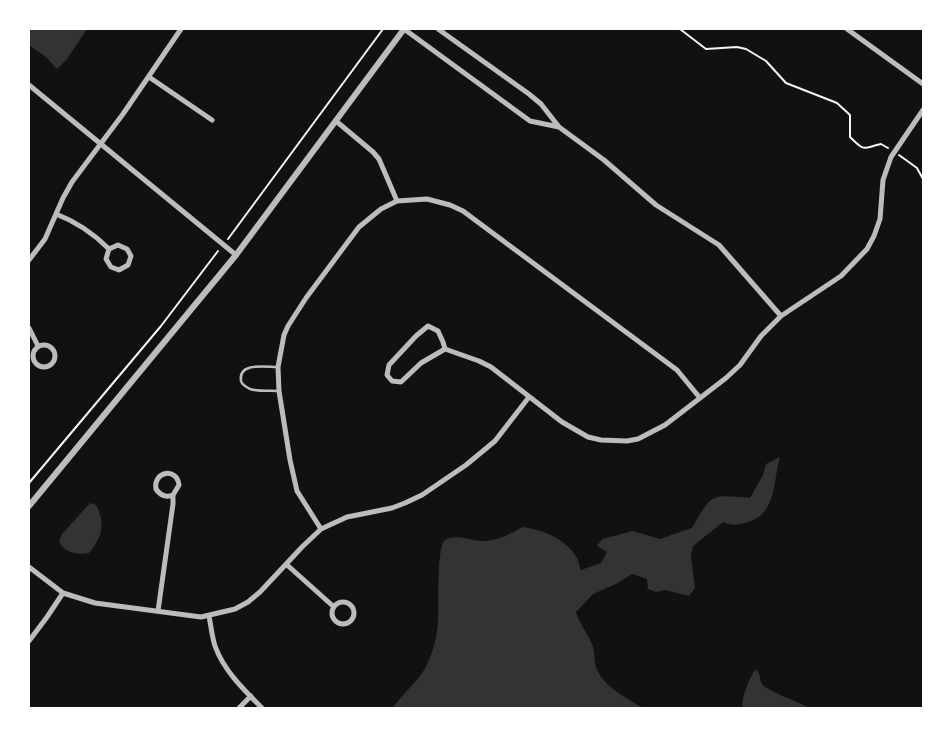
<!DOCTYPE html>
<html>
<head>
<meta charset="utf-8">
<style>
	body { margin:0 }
	#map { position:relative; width:952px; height:737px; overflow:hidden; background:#111; font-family:"Fira Sans Condensed",sans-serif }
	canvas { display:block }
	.frame { position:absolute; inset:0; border:30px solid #fff; pointer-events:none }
</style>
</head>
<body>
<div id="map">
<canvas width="952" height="737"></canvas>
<div class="frame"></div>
</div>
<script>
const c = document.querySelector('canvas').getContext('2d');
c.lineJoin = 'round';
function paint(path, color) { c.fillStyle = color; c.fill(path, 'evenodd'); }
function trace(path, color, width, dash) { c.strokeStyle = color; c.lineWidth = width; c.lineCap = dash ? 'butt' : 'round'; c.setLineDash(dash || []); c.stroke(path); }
paint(new Path2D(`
	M29,29H87L67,59L57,69L46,57L29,45Z
	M780,457C773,480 777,514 748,522C736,525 734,526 723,522L693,546L691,556L695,588L689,596L665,590L656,592L648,589L647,579L632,574L616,584L593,594L576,612C580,624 587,633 592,644C595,651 594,660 596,667C603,687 627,698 643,708H392C401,697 411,687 420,676C430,663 437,640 438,623C439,608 436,548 445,540C455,533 472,541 483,541C495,541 512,534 522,527C541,529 567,539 577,558C579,562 579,566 581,570L601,563L607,552L597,546L602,539L633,531L660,539L692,528C713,492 710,495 750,498L763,475L766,464Z
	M90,503L96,505C106,523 102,538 89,553C77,555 64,553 59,541L62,534Z
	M756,669C761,675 759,679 762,684C766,691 800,702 809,708H743C740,700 750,676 756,669Z`), '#333');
trace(new Path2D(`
	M680,29L706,49L737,47L746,49L766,61L786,83L837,103L850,115V137C866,153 863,148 881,144L888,148
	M899,155L917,168L923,179
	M228,239L383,29
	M29,483L161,326L218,251`), '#f5f5f5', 2);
trace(new Path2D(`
	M277,367C266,367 238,362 241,381C242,385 246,387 250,389C258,392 269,390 278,391`), '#bcbcbc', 2.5);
trace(new Path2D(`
	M404,29L530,121L559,127
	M438,29L529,94L541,104L559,127L604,160L656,205L719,245L781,316
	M847,29L923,84
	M149,77L212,120
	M29,85L236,255
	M336,121L373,152L379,159L397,201
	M56,214C77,222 93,233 109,249L106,259L111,267L119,270L128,265L131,256L127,249L118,245L109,249
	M29,260L45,239L63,198L72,182L123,114L181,29
	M29,328L38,346
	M33 356a11 11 0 1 1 22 0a11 11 0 1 1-22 0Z
	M445,349L443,342L438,331L428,326L416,336L389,365L387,375L392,381L401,382L421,363L445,349L479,361L491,367L562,422L588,437L601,440L627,441L638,439L665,425L726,378L740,365L761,336L781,316L841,276L867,249L874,236L880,219L883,180L891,157L923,110
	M321,529L297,491L290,460L279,391L278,367L284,335L288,326L306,298L350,239L359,227L381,209L397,201L427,199L450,205L463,211L677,370L700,398
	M286,564L334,607
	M29,567L63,593L95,603L201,617L235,609L248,602L260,592L302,547L321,529L347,517L392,508L405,503L422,495L466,465L495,441L529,397
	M332 613a11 11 0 1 1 22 0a11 11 0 1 1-22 0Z
	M158,611L173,504V495L179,485C177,467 153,471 156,489C160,495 166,498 173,495
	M209,616C211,626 212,637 215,646C224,671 244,690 262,708
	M29,641L47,617L63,593
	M239,708L251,696`), '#bcbcbc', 5);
trace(new Path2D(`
	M29,506L236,255L404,29`), '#bcbcbc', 6);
</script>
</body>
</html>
